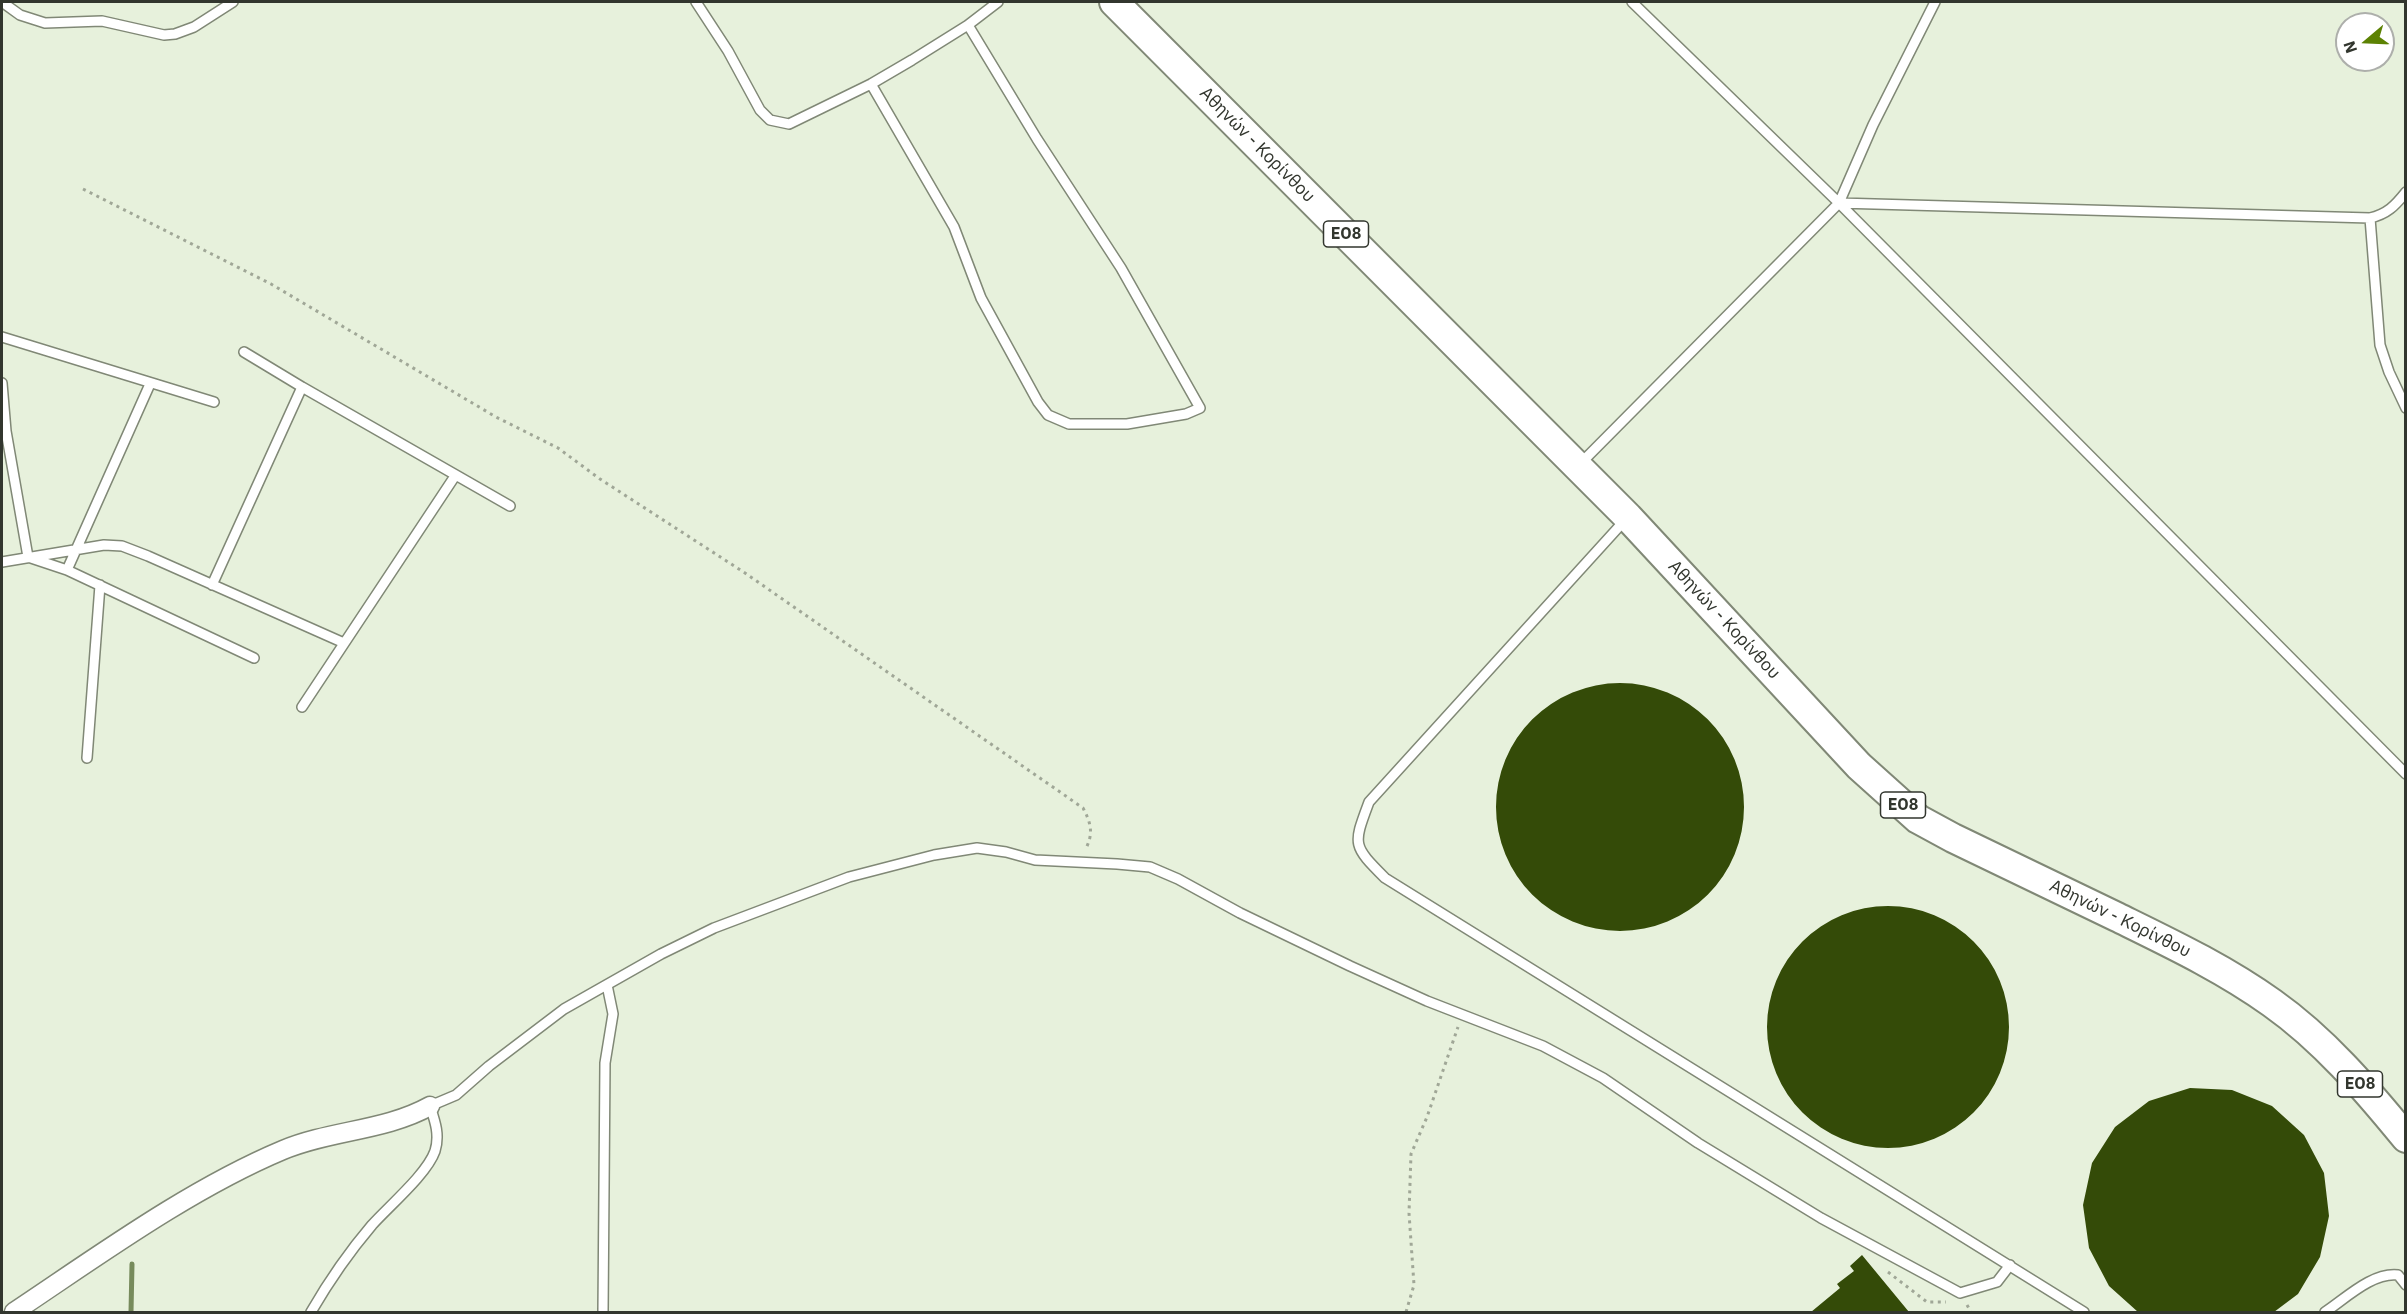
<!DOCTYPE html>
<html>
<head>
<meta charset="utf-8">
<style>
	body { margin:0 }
	#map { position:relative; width:2407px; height:1314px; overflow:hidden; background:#e7f1dc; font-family:"IBM Plex Sans",sans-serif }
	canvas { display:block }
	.frame { position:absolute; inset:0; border:3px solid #32362e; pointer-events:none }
	.north { position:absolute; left:2335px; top:12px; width:60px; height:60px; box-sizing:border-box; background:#fff; border:2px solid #adafab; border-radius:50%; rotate:251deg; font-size:16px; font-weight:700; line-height:24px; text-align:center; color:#32362e }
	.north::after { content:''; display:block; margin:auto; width:21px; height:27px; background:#5c8203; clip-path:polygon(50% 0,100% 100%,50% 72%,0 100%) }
</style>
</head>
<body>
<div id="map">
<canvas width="2407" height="1314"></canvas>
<div class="frame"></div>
<div class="north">N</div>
</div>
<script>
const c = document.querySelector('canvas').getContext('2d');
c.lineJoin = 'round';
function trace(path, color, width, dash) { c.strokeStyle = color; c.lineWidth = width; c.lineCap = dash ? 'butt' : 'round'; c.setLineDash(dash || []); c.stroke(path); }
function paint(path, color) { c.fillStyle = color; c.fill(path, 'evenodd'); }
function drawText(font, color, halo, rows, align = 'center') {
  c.font = font + ' "IBM Plex Sans",sans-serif'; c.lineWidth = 6; c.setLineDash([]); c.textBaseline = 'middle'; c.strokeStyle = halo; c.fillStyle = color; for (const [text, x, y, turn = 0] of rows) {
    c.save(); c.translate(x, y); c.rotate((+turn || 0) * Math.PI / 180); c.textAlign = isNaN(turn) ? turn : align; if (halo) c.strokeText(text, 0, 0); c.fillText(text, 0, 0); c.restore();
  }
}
trace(new Path2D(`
	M131,1312L132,1264`), '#778b5c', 5);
paint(new Path2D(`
	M1496 807a124 124 0 1 1 248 0a124 124 0 1 1-248 0Z
	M1767 1027a121 121 0 1 1 242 0a121 121 0 1 1-242 0Z
	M2190,1088L2232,1090L2272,1106L2304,1135L2324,1173L2329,1216L2320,1257L2298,1294L2274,1312H2138L2109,1286L2089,1248L2083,1205L2092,1163L2115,1127L2149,1101Z
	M1862,1255L1909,1312H1811L1840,1288L1837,1284L1854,1271L1850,1266Z`), '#344b08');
const lane = new Path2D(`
	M2,2L20,15L45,23L102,21L164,35L175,34L194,27L233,2
	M696,2L728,51L760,110L770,120L789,124L871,84L912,60L968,25L998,2
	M1632,2L1839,203L2406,774
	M871,84L954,227L981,298L1038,402L1048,415L1069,424H1127L1186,414L1200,408L1121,268L1037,139L968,25
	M1839,203L2370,218C2387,214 2395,206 2406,192
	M2370,218L2380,345L2389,372L2406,408
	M2,337L214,402
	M244,352L302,387L510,506
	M2,383L6,431L28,557L67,570L254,658
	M1580,464L1839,203L1873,125L1935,2
	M1626,519L1369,802C1353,845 1352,845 1385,878L2084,1312
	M2,562L104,545L122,546L148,556L344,643
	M67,570L150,384
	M212,585L302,387
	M302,707L455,476
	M87,758L100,585
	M311,1312C329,1281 349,1252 372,1225C389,1206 427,1174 435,1151C440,1135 435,1121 430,1106L456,1095L489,1066L564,1009L661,954L714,928L849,877L934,855L977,848L1006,852L1035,860L1117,864L1150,867L1178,879L1240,913L1350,966L1427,1001L1543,1046L1603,1078L1698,1143L1821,1218L1960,1293L1997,1282L2010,1265
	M603,1312L605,1063L613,1014L607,985
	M2325,1312C2345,1299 2372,1272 2398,1275L2406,1285`);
const street = new Path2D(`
	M14,1312C98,1256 190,1189 283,1150C331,1130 385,1131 430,1106`);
const primary = new Path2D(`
	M1114,2L1628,517L1859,766L1918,819L1953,838C2008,864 2062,891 2117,917C2170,943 2223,968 2272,1003C2323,1039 2366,1089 2406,1138`);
trace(lane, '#808876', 12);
trace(street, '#808876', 21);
trace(primary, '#808876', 32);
trace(new Path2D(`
	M83,189L271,284L496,417L558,448L600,479L745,573L1083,808C1091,823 1094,834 1085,850
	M1888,1272L1927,1302H1946
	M1967,1305L1971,1312
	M1406,1312L1414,1285L1409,1213L1411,1154L1427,1117L1458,1027`), '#a0a797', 3, [3, 4.5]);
trace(lane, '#fff', 9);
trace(street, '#fff', 18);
trace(primary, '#fff', 28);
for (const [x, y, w] of [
	[1346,234,45],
	[1903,805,45],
	[2360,1084,45]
]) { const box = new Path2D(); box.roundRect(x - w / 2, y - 13, w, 26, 4.5); c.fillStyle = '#fff'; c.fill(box); trace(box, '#32362e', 1.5); }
drawText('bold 16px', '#32362e', null, [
	["ΕΟ8",1346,234],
	["ΕΟ8",1903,805],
	["ΕΟ8",2360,1084]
]);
drawText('18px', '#32362e', '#fff', [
	["Αθηνών - Κορίνθου",1257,145,45],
	["Αθηνών - Κορίνθου",1724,620,47],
	["Αθηνών - Κορίνθου",2120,919,26]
]);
</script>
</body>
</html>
